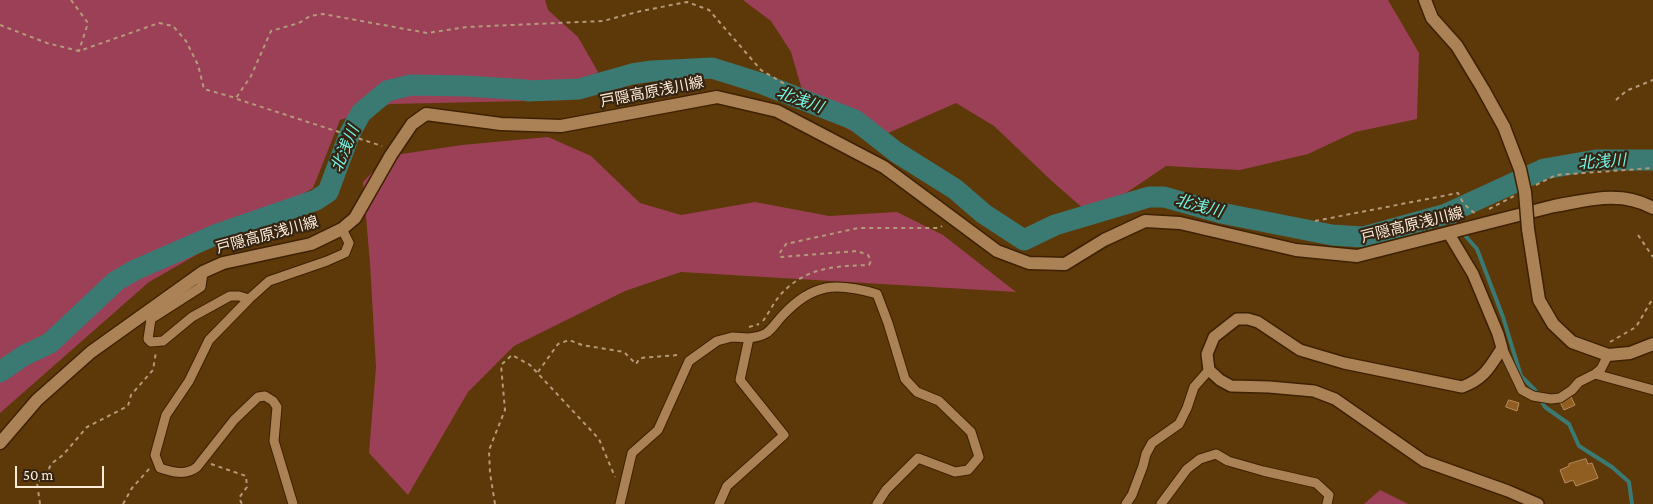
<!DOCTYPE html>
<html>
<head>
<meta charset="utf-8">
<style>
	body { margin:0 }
	#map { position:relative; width:1653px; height:504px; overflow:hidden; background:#5d3808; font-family:"Crimson Pro",serif }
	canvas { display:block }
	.scale { position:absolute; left:15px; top:466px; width:89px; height:22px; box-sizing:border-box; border:2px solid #feecda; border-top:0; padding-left:6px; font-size:15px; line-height:18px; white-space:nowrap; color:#feecda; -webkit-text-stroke:4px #362412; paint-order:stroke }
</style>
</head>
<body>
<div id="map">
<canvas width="1653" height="504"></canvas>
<div class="scale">50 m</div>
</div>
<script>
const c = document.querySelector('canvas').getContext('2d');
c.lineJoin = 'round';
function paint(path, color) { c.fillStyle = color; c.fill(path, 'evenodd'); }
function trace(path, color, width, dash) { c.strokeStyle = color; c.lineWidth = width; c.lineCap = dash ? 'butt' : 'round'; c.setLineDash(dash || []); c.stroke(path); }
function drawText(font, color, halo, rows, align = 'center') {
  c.font = font + ' "Crimson Pro","Noto Sans JP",serif'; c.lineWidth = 4.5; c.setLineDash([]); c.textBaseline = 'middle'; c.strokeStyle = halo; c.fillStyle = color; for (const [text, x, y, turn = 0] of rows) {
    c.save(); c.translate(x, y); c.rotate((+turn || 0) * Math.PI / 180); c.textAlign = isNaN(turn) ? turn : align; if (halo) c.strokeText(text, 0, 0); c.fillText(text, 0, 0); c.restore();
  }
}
paint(new Path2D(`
	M0,0H545L548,10L578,37L598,72L571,100L390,104L340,120L313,188L149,282L0,413Z
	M743,0H1388L1419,53L1417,119L1355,132L1308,154L1240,170L1166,166L1092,216L1054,183L994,126L956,103L870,141L807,107L791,52L771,21Z
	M548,137L591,156L640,203L681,215L755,202L829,216L897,212L943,235L1016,292L681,272L625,291L514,346L468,392L408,495L369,453L376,367L370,263L363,182L388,156L462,145Z
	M1380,490L1408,504H1364Z`), '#9c4058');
trace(new Path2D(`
	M1446,214L1477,249L1503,317L1521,376L1535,390L1545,407L1569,424L1579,446L1612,467L1629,482L1632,504`), '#3a7a73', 4);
trace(new Path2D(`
	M0,372L23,356L50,343L116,281L135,270L215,235L316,200L328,192L350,133L361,113L387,91L411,85L466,86L526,90L528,91L579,89L632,74L652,71L712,68L760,83L855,120L896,152L955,189L984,214L1024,240L1055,225L1149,197H1164L1221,213L1332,235L1363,237L1446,214L1544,169L1596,160H1653`), '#3a7a73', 21);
const building = new Path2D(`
	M1571,397L1575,405L1564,410L1560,402Z
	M1509,400L1519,403L1517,411L1506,407Z
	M1586,459L1588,464L1592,463L1598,478L1576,486L1573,480L1565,483L1560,470L1569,466V464Z`);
paint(building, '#915e22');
trace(building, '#b78c60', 1);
const minor = new Path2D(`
	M203,272L201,287L151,319L148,339L151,342L163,341L192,317L230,296H239L249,299L209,340L189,381L166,415L155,455L160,468C172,472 186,476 197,467L234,420L258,397L265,396L273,401L277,407L274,441L293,504
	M249,299L269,281L327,261L345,253L349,243L342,229
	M749,338C771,335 769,330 783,315C813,283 836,282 877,294L888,323L905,379L917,392L939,401L971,432L979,457L968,470L955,472L918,458L886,490L877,504
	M1502,348L1522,390L1533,396L1551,399L1560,398L1572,390L1579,382L1595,374L1601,369L1608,355
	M1595,374L1653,390
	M620,504L632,453L658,430L689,361L717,341L732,337L749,338L740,380L784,435L727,486L719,504
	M1126,504L1132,495L1143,466L1146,454L1152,443L1179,424L1187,408L1194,387L1209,370
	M1161,504L1187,469L1200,459L1216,454L1228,461L1263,471L1316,483L1329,495L1327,504`);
const tertiary = new Path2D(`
	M1449,234L1473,274L1498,334L1502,348C1490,367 1484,379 1462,387L1344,363L1300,350L1258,322L1248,319H1237L1214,337L1207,354L1209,370L1220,380L1231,386L1269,387L1314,391L1335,399L1424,461L1508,491L1538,504`);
const secondary = new Path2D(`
	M1425,0L1432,18L1457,46L1483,89L1504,127
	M1528,229L1539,300L1553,324L1572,342L1608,355L1630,353L1653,344
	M0,443L37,400L91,352L203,272L223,263L311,244L342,229L355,218L391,155L412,124L426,114L501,124L561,126L717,97L777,111L884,167L997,251L1029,263L1065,264L1104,240L1145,221L1180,223L1296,250L1357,256L1554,206C1589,200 1620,190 1653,208`);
trace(minor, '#3d2100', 11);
trace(tertiary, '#3d2100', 14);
trace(secondary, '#3d2100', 15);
trace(new Path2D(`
	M71,0L88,23L79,51
	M0,25L47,43L79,51L159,23L173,26L186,41L198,65L204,89L236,98L251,76L271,31L299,23L310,16L323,14L427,33L467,27L603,21L641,11L687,2L709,10L761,70L793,89L785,101
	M237,99L382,146
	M1616,100L1626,91L1653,80
	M1536,185L1556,175L1653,168
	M1489,209L1514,196
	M1315,221L1458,193C1461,201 1468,209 1475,213
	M1638,235L1653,257
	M763,321C770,311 776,298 785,290C809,267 837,266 869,265L871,261L868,255L857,251L781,257L779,254L786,244L858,228H939L942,226
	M749,327L759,324
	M1610,342L1636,327L1653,298
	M538,372L558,344L569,340L582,345L624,352L636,364L640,358L678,355L680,357
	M211,464L246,476L247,487L239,498L242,504
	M40,504L37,483L46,476L51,464L63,455L87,427L128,406L131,395L153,370L156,352
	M123,504L132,488L150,468
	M495,504L490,473L489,450L505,410L501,365L512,355L530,365L599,439L615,477`), '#b59a7a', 2, [4, 4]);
trace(minor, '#ab8156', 9);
trace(tertiary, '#ab8156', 11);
trace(secondary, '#ab8156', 12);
const secondaryBridge = new Path2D(`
	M1504,127L1520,169L1525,192L1528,229`);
trace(secondaryBridge, '#3d2100', 15, []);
trace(secondaryBridge, '#ab8156', 12);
drawText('15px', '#feecda', '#362412', [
	["戸隠高原浅川線",652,92,-11],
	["戸隠高原浅川線",1412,225,-14],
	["戸隠高原浅川線",267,235,-15]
]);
drawText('italic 16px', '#72f5e8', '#362412', [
	["北浅川",800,100,20],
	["北浅川",345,149,-67],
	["北浅川",1602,162,-4],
	["北浅川",1199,206,15]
]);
</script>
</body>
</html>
